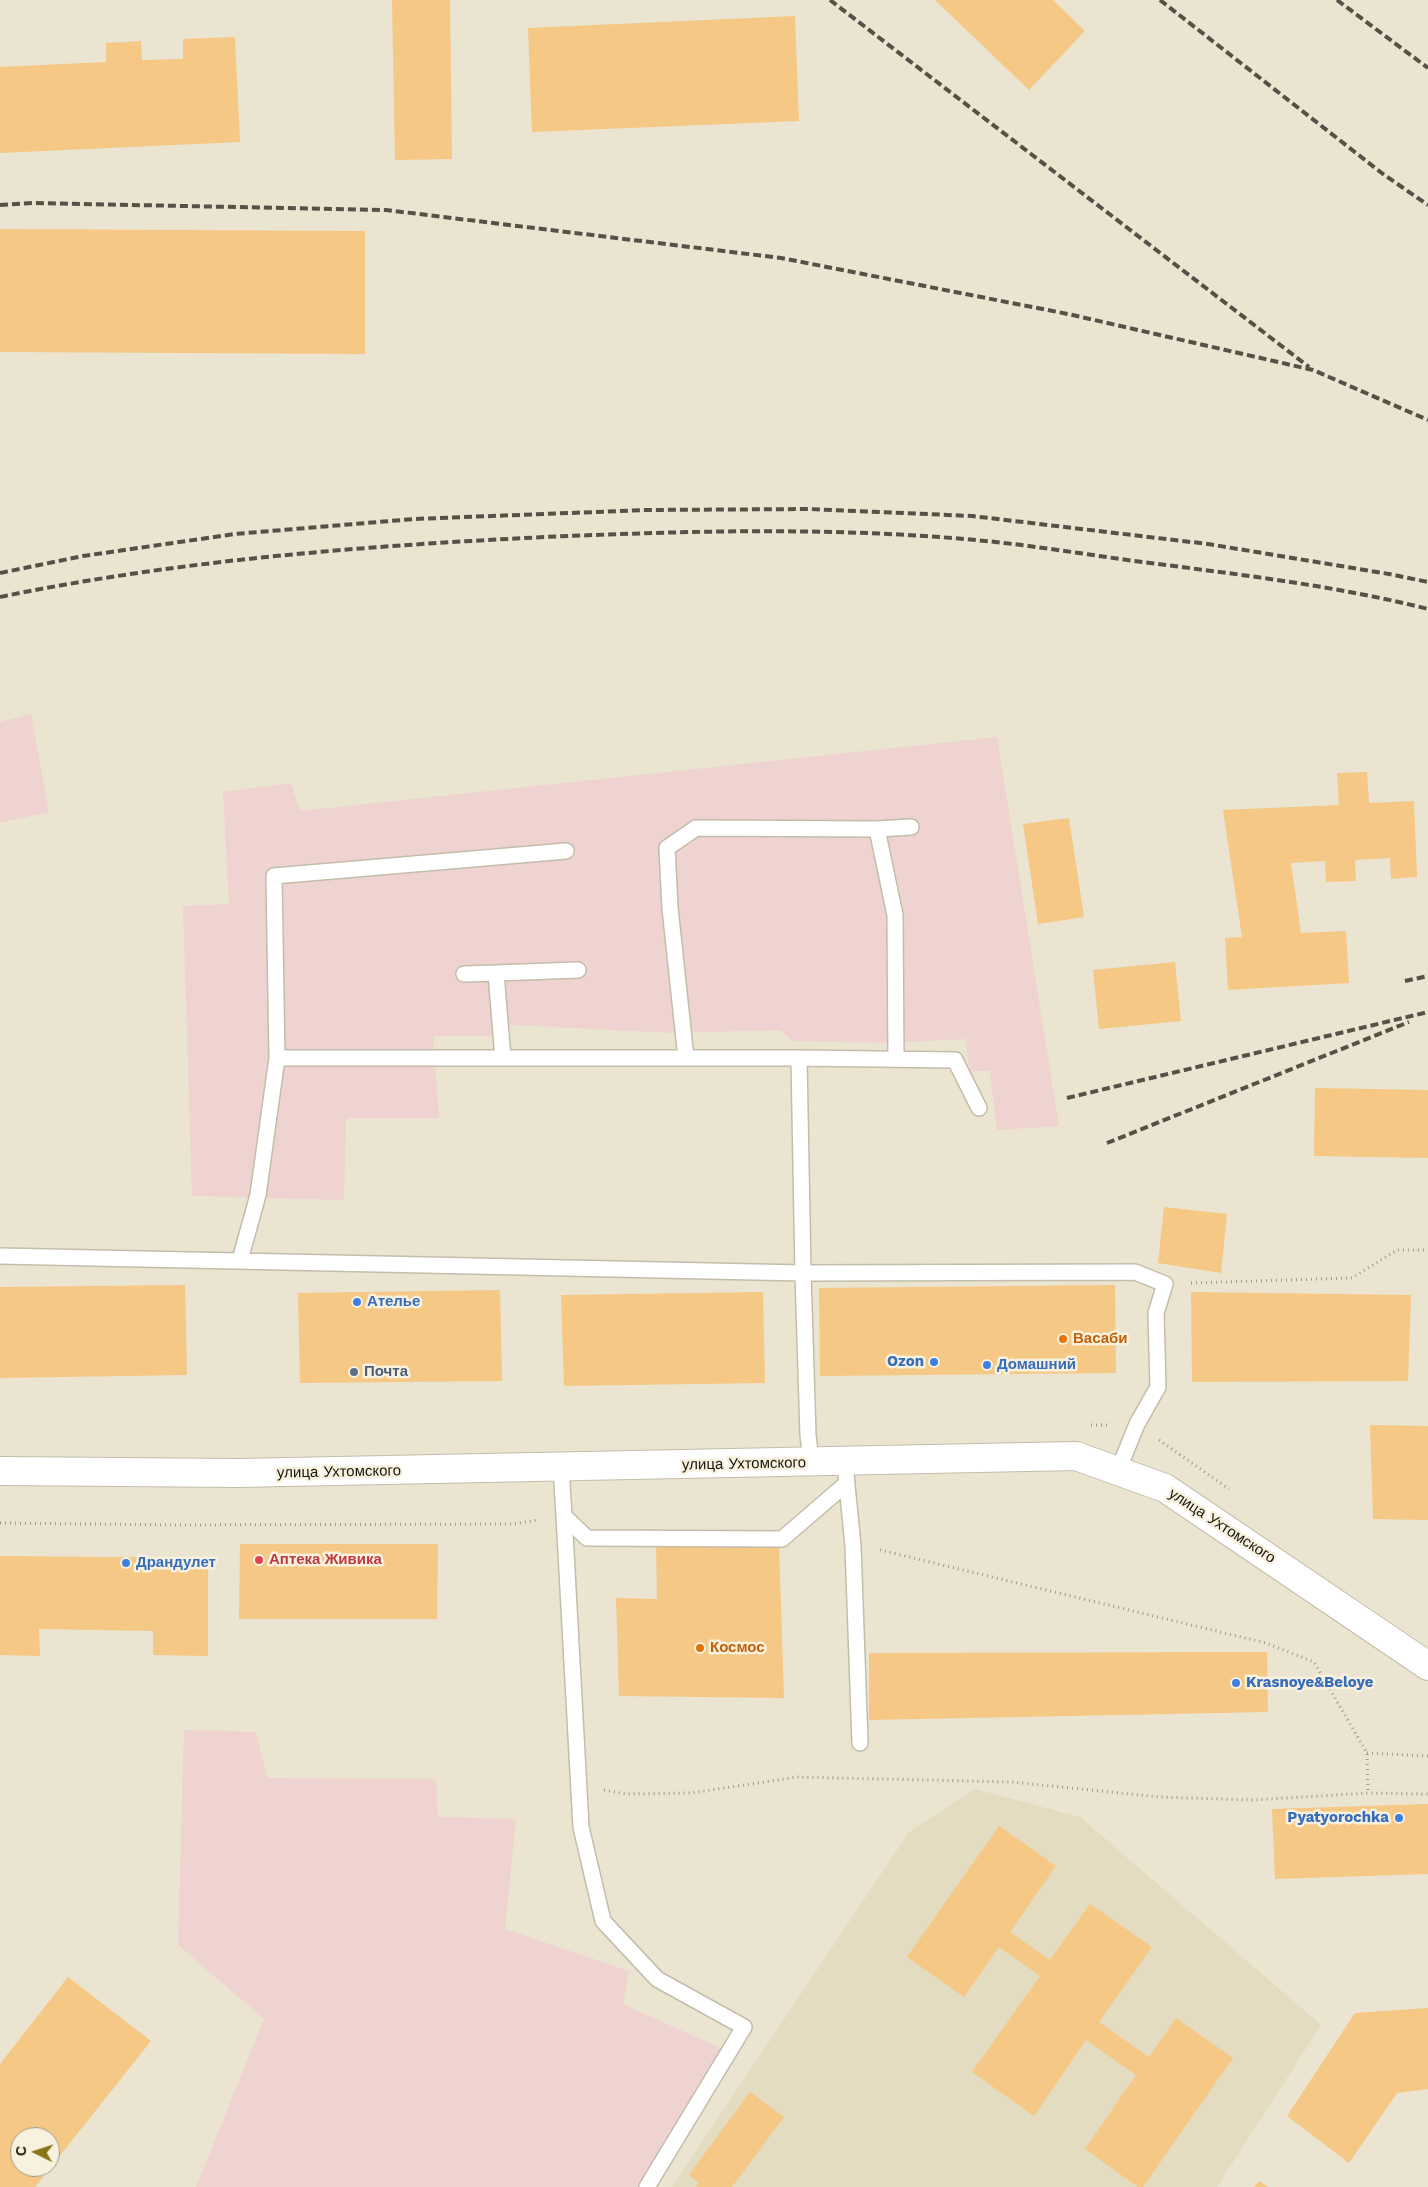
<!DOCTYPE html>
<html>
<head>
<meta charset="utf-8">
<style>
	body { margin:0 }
	#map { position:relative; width:1428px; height:2187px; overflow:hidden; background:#eae4d1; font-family:"Work Sans",sans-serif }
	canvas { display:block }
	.north { position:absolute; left:10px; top:2127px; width:50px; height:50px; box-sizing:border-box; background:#f7f1de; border:1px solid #9f9a8c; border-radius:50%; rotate:274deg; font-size:14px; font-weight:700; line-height:20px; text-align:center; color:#1a1811 }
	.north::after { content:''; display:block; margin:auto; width:18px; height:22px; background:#887316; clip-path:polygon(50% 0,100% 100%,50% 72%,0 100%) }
</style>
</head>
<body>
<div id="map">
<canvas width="1428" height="2187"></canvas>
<div class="north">С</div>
</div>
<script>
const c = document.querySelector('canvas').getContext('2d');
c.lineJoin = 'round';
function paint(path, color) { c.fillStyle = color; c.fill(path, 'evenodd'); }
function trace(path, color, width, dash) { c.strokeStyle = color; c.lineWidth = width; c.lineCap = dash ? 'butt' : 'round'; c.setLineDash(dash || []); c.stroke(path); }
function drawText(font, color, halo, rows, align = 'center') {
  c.font = font + ' "Work Sans",sans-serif'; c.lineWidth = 5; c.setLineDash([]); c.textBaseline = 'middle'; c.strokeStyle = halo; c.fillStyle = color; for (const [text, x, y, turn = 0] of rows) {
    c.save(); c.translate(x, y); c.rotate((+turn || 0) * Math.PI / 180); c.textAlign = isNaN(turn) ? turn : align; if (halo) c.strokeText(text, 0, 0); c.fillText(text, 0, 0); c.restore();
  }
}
paint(new Path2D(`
	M975,1789L1080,1817L1321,2025L1217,2187H672L909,1832Z`), '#e4dcc1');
paint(new Path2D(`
	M31,714L49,812L0,823V722Z
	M997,737L1059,1126L997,1130L990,1071H970L965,1039L888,1043L792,1041L781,1030L671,1033L492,1024V1036H433L439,1118H346L344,1200L192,1196L183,906L229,904L223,792L291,783L300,811Z
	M184,1730L256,1732L267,1778L436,1779L438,1817L516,1819L505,1929L629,1971L623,2004L722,2049L640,2187H196L264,2019L178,1945Z`), '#eed3d0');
paint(new Path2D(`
	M392,0H450L452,159L395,160Z
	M935,0H1053L1085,31L1029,90Z
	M795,16L799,121L532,132L528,28Z
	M235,37L240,142L0,153V67L106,62V43L141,41L142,60L183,59V39Z
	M0,229L365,231V354L0,352Z
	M1367,772L1369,803L1414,801L1417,877L1391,879L1390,858L1355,860L1356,881L1326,882L1325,861L1291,863L1301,933L1346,931L1349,983L1228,990L1225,938L1242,937L1223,810L1339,805L1337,773Z
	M1069,818L1084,917L1038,924L1023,824Z
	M1175,962L1181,1021L1099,1029L1093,970Z
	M1315,1088L1428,1090V1158L1314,1156Z
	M1164,1207L1227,1214L1221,1273L1158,1263Z
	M185,1285L187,1375L0,1378V1287Z
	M1115,1285L1116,1373L820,1376L819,1288Z
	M500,1290L502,1381L300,1383L298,1293Z
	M763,1292L765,1383L564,1386L561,1295Z
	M1191,1292L1411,1295L1408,1381L1192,1382Z
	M1370,1425L1428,1426V1520L1373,1519Z
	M240,1544H438L437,1619H239Z
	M656,1544L779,1545L784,1698L619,1696L616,1598L657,1599Z
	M0,1556L208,1558V1656L153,1655V1631L39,1629L40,1656L0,1655Z
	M1267,1652L1268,1712L869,1720V1653Z
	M1428,1804V1874L1275,1879L1272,1809Z
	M999,1826L1056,1866L1010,1932L1050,1960L1090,1904L1152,1947L1099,2022L1149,2057L1176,2018L1233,2058L1143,2187H1138L1085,2149L1136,2075L1086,2040L1034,2116L972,2072L1040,1976L999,1947L964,1997L907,1957Z
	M68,1977L151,2041L35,2187H0V2064ZM20,2137H50V2167H20Z
	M1428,2008V2089L1397,2093L1349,2163L1287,2116L1355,2013Z
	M750,2092L784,2117L732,2187H696L699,2183L689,2175Z
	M1259,2181L1268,2187H1254Z`), '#f5c885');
const service = new Path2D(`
	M464,974L496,973
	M277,1058H799L803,1273L808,1435L811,1462
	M503,1058L496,973L578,970
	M686,1058L670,908L667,848L696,828L877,829
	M799,1058L955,1060L979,1108
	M896,1059L895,915L877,829L911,827
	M0,1256L803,1273L1135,1272L1165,1284L1156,1313L1158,1387L1137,1424L1118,1471
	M240,1260L258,1195L277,1058L274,876L566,851
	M561,1467L564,1516L587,1538L782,1539L847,1483
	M846,1475L853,1546L860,1743
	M564,1516L581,1827L603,1921L657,1979L744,2027L647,2187`);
const secondary = new Path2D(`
	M0,1471L238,1473L1076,1456L1165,1488L1428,1666`);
trace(service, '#c3bdaa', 18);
trace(secondary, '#c3bdaa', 30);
trace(new Path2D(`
	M1191,1283L1352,1278L1397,1250H1428
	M1091,1425H1108
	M1159,1440L1229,1489
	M0,1523L177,1525L514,1524L538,1520
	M880,1550L1266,1643L1314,1662L1367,1753L1368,1793
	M1367,1753L1428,1756
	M604,1790L626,1794L691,1793L797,1777L1012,1782L1159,1797L1253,1800L1368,1793L1428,1794`), '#9e998b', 3, [1, 4]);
trace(service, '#fff', 15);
trace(secondary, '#fff', 28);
trace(new Path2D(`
	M830,0L1309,367
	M1160,0L1383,174L1428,205
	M1337,0L1428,68
	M0,205L32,203L386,210L781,258L1068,314L1313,370L1428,420
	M0,573L83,556L235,534L414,519L647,510L809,509L972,516L1208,544L1389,574L1428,582
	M0,597C180,560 362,546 545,537C685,531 825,527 964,539C1026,544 1088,555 1150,563C1243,575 1337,586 1428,609
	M1405,981L1428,976
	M1067,1098L1428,1012
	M1107,1143L1409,1022`), '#545147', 4, [8, 4]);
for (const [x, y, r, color] of [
	[357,1302,5,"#3f7fe0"],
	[1063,1339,5,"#e8710a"],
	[934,1362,5,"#3f7fe0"],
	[987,1365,5,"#3f7fe0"],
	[354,1372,5,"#5c6f8a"],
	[259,1560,5,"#e0444e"],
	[126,1563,5,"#3f7fe0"],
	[700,1648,5,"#e8710a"],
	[1236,1683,5,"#3f7fe0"],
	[1399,1818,5,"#3f7fe0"]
]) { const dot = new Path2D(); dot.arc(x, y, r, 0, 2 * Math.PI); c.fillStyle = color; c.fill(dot); trace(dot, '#f7f1de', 2); }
drawText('bold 15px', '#366cbe', '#f7f1de', [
	["Ателье",367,1302],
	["Ozon",924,1362,"right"],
	["Домашний",997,1365],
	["Драндулет",136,1563],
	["Krasnoye&Beloye",1246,1683],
	["Pyatyorochka",1389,1818,"right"]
], 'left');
drawText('bold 15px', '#c56008', '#f7f1de', [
	["Васаби",1073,1339],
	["Космос",710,1648]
], 'left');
drawText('bold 15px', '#4e5e75', '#f7f1de', [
	["Почта",364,1372]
], 'left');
drawText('15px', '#1a1811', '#f7f1de', [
	["улица Ухтомского",744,1464,-1],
	["улица Ухтомского",339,1472,-1],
	["улица Ухтомского",1222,1526,33]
]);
drawText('bold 15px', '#be3a42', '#f7f1de', [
	["Аптека Живика",269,1560]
], 'left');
</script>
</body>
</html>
